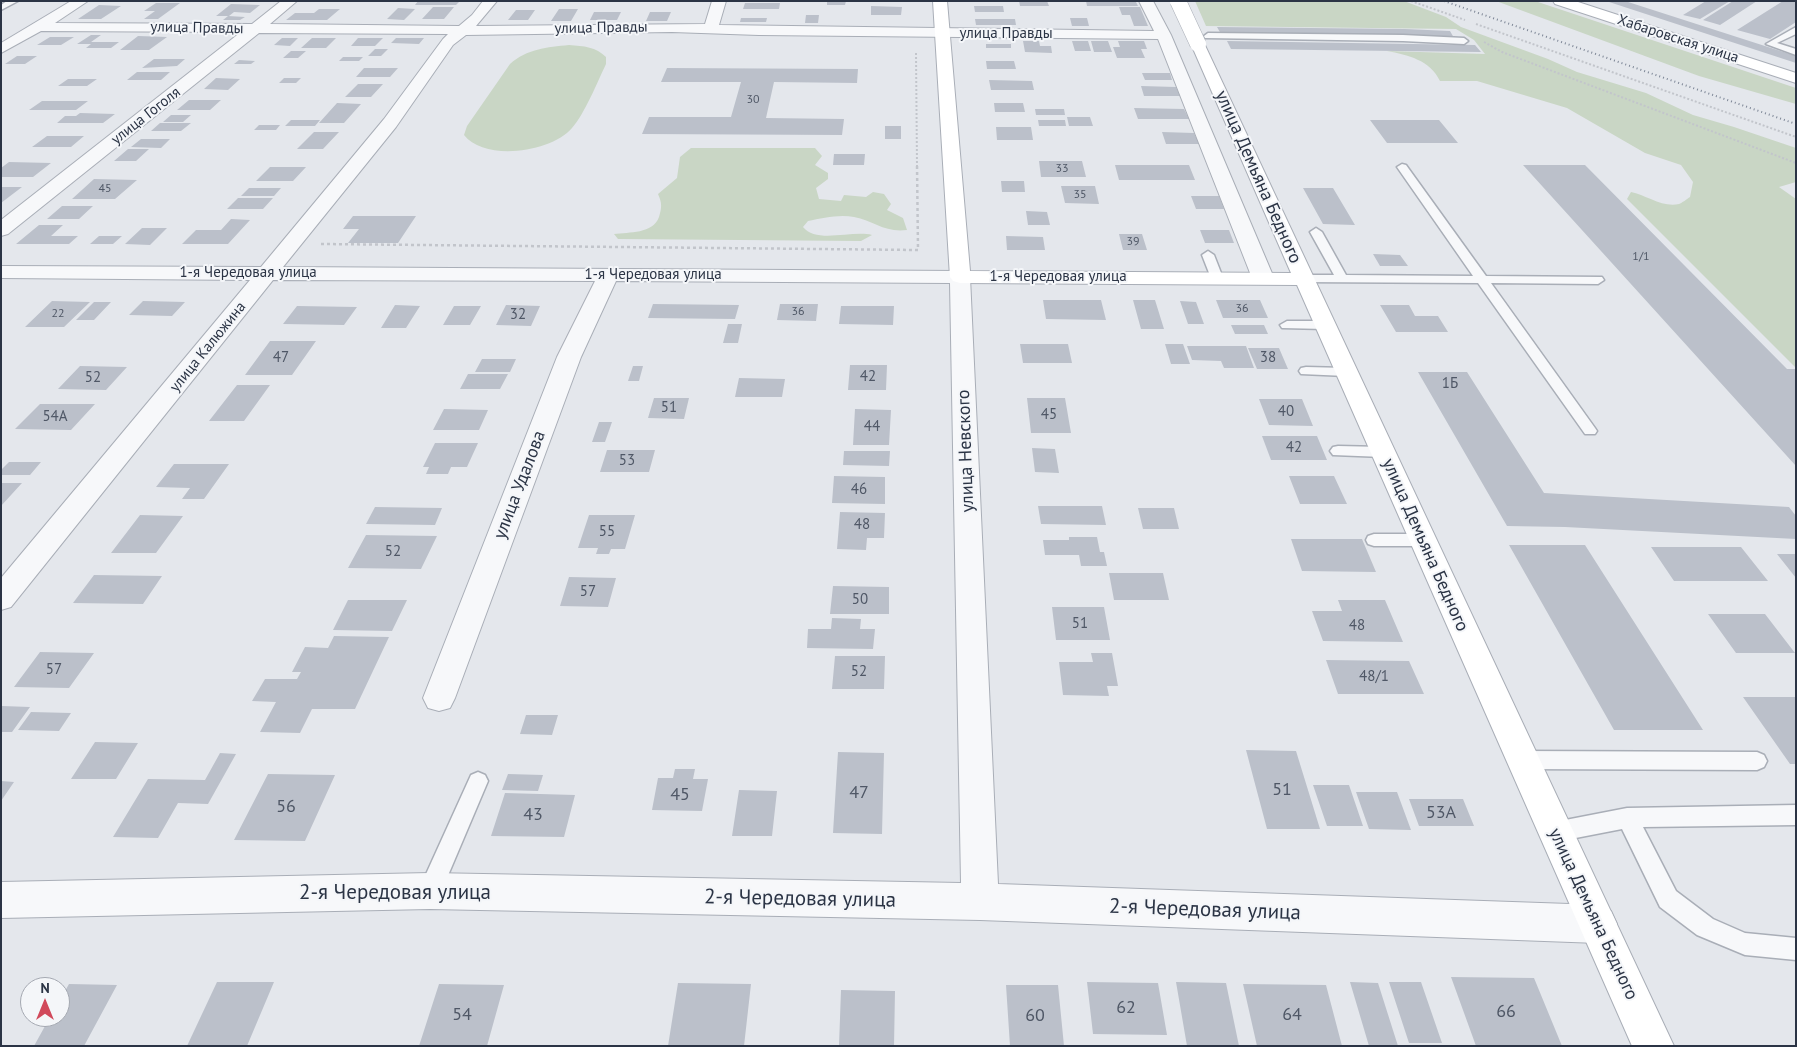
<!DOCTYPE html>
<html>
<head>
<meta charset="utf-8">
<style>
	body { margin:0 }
	#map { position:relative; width:1797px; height:1047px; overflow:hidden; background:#e4e7ec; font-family:"PT Sans",sans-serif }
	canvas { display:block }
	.frame { position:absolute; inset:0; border:2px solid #2b3445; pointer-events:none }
	.north { position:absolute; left:20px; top:977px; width:50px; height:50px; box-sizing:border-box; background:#f4f6f9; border:1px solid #a4a8b1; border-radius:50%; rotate:0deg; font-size:14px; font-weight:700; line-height:20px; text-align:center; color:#2b3445 }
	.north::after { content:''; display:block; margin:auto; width:18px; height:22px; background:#d1495b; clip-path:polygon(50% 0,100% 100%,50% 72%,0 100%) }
</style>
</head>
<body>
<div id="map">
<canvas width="1797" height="1047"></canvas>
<div class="frame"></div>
<div class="north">N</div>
</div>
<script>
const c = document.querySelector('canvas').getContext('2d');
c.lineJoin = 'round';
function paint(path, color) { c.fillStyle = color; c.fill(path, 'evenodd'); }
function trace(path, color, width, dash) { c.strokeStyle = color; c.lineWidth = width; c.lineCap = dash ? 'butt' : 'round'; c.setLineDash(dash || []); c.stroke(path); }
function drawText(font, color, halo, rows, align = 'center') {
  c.font = font + ' "PT Sans",sans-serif'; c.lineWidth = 4; c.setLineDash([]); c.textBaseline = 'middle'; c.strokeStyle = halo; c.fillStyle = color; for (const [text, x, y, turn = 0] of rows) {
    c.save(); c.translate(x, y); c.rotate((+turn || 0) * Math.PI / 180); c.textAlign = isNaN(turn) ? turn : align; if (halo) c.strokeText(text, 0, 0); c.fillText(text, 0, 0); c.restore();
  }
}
paint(new Path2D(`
	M1195,1H1404L1446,17L1461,27L1548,59L1577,72L1646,93L1693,115L1734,127L1796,148V182L1779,187L1796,199V368L1627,199L1631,192C1646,195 1663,208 1679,204C1682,203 1687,199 1690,197L1693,182L1681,165L1645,153L1567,108L1477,81H1440C1430,60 1408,55 1387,51L1485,54L1474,40L1456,29L1206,26Z
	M1496,1H1535L1796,88V104L1699,76Z
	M569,45C584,46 596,47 606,57V64C598,81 584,115 572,128C552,152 485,162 464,135L467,126L510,64C527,49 547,47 569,45Z
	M691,148H815L822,156L815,165L828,173V179L816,188L819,199L841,201L844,195L866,197L873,192L884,194L891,204L887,210L903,218L907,230C885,233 874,221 854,217C840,214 822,218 808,221L803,227C816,244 852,230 872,235L861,241L618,239L614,234C629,232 653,234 659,217C662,207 662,203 658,194L677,178L680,157Z`), '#c9d6c5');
paint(new Path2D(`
	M418,1H460L456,5H415Z
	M827,1H846L845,5H827Z
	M1019,1H1047L1049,6H1020Z
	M1086,1L1136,2L1138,6H1087Z
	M1606,1H1625L1796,56V63Z
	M1706,1H1730L1700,19L1683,15Z
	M1733,1H1757L1720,25L1703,20Z
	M1783,1H1796V22L1770,39L1737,30Z
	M156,3H180L158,19H144L155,11H144Z
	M745,3H780L779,9H743Z
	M231,4L260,5L250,13L234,12L229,16H216Z
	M99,5L121,6L101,19H78Z
	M871,6L902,7L901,15H871Z
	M974,6H1003L1004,12H975Z
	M433,7H454L444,19H422Z
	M1119,7H1140L1148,26H1134L1130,15H1122Z
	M398,8L415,9L404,20L387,19Z
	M319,9H340L327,20H286L295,13H314Z
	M559,9H578L571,21H551Z
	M516,10H535L528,20H508Z
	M594,12H621L617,20H590Z
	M650,12H671L667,21H646Z
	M806,15H819L818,23H805Z
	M228,16L245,17L240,20H223Z
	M741,18H767L766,22H740Z
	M1070,18H1087L1089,26H1072Z
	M975,19H1015L1016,25H976Z
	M1217,27L1405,29L1450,31L1454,38L1221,34Z
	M91,35H101L91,42H119L111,48H86L91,44H77Z
	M138,36L167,37L149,50H120Z
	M50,37H74L61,45H37Z
	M282,38H298L290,46L274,45Z
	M312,38H336L326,48H301Z
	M358,38H383L375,46H351Z
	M396,38H424L419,44L391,43Z
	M1023,41H1039L1040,46H1051L1052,53L1025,52Z
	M1072,41H1088L1091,51H1075Z
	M1091,41H1108L1112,52H1094Z
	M1118,41H1144L1147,49H1141L1145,58H1117L1113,47H1120Z
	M1227,41L1475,45L1481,52L1231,49Z
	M986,44H1011V48H986Z
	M375,49H388L381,56H368Z
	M291,51H306L298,58H283Z
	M17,56H37L25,64H5Z
	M343,57H363L359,61H339Z
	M154,59H185L177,66L142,68Z
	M239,60L255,61L251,64H234Z
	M986,61H1014L1016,69H987Z
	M364,68H398L390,77H356Z
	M667,68L858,69L857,83L774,82L766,118L844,119L842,135L642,134L649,117H731L741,82H661Z
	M137,72H170L161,80H127Z
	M1142,73H1170L1172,80H1145Z
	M216,78L240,79L228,90L204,89Z
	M284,78H301L296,83H279Z
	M68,79H97L87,86H58Z
	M989,80L1032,81L1034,90H991Z
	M358,84H383L371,97H345Z
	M1141,86L1176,87L1180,96H1144Z
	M189,100H221L210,110H177Z
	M42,101H88L76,110H29Z
	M337,103L361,104L344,123H319Z
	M994,103H1023L1025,112H995Z
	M1134,108L1184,109L1189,119H1138Z
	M1035,109H1064L1065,115H1036Z
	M80,113L115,114L103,123H57L65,116H76Z
	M171,115H191L183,122H163Z
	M1067,117H1090L1093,126H1069Z
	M291,120H320L315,126H285Z
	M1038,120H1065L1066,126H1039Z
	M1370,120H1439L1458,143H1387Z
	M160,123H191L181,131H151Z
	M259,125H280L276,130H254Z
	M885,126H901V139H885Z
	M996,127H1031L1033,140H997Z
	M314,132H339L323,149H297Z
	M1162,132L1194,133L1199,144H1166Z
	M47,136H84L71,147H32Z
	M141,139H170L161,148L131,147Z
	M128,149H149L136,161H114Z
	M834,154H865L864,165H833Z
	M1039,161H1082L1086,177H1041Z
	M9,162L51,163L33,177H1V168Z
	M1115,165H1189L1195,180H1119Z
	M1523,165H1585L1787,369H1796V466Z
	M270,167H306L293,181H256Z
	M94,179L137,180L115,199H72Z
	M1001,181H1024L1025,192H1002Z
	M1061,186H1095L1099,204L1065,203Z
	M1,187H22L1,203Z
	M249,188H281L274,196H241Z
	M1303,188H1333L1355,225L1323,224Z
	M1191,196H1219L1224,209H1196Z
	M238,198H273L263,209H227Z
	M62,206H93L79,219H47Z
	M1026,211L1047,212L1050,225H1028Z
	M353,216H416L398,243H348L359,229H343Z
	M231,219L250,220L228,244H182L196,230H221Z
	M39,225H63L51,236H78L69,244H16Z
	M142,228H167L150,245L125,244Z
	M1200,230H1229L1234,243H1205Z
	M1119,234H1142L1147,250H1123Z
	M99,236H122L113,244H90Z
	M1006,236L1043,237L1045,250H1007Z
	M1373,254L1400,255L1408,266H1380Z
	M1043,300H1101L1106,320L1046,319Z
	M1133,300H1155L1164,329H1141Z
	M1216,300H1260L1268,318H1223Z
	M52,301L90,302L64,327H25Z
	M143,301L185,302L172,316L129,315Z
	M1180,301L1196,302L1204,324H1188Z
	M94,302H111L94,320H76Z
	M653,304L739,305L735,319L648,318Z
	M780,304H818L816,321L777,320Z
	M395,305L420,306L406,328H381Z
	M506,305L540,306L531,326L496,325Z
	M1380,305H1409L1415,316H1438L1448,332H1396Z
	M297,306L357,307L344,325L283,324Z
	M454,306H481L470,325H443Z
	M841,306H894L893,325L839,324Z
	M728,324H742L738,343H723Z
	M1231,325H1264L1268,334H1235Z
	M270,341H316L292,375H245Z
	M1020,344H1068L1072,363H1023Z
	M1165,344H1183L1190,364H1171Z
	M1187,346H1246L1254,368H1224L1221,361L1192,360Z
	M1248,348H1279L1288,369H1257Z
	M482,359H516L510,372H475Z
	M850,365H887L886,390H848Z
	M80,366L127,367L106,390L58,389Z
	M633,366H643L639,381H628Z
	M1418,372H1467L1544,493L1789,507L1796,516V539L1565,527L1507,526Z
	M468,374H508L500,389H460Z
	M739,378L785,379L782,397H735Z
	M237,385H270L244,421H209Z
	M654,398H689L684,419L648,418Z
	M1027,398H1065L1071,433H1031Z
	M1259,399H1302L1313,426L1269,425Z
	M40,404H95L71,430L15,429Z
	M444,409L488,410L479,430H433Z
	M855,409L891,410L889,445H853Z
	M599,422H612L605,442H592Z
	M1262,436H1317L1327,460H1271Z
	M435,443H478L467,467H451L448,474H426L429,467H423Z
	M1032,448L1055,449L1059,473L1035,472Z
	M607,450H655L649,472H600Z
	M844,451H890L889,466L843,465Z
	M9,462H41L30,475H1V470Z
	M174,464H229L204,499H182L190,488L156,487Z
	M834,476L885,477V504L832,503Z
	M1289,476H1334L1347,504H1300Z
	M1,483H22L1,506Z
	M1038,506H1102L1106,525L1041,524Z
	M375,507L442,508L435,525L366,524Z
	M1138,508H1174L1179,529H1143Z
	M840,512L885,513L884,538H867L866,550L837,549Z
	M140,515L183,516L156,553H111Z
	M589,515H635L625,549H611L609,554H596L598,548H578Z
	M366,535L437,536L421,569L348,568Z
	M1069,537H1097L1100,552H1104L1107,566H1081L1079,555H1045L1043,540H1069Z
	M1291,539H1362L1376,572L1302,571Z
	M1509,545H1585L1703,730H1614Z
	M1651,547H1741L1768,581H1674Z
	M1777,554H1796V578Z
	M1109,573H1163L1169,600H1114Z
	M94,575L162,576L143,604L73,603Z
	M569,577L616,578L608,607L560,606Z
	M833,586L889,587V614H830Z
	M348,600H407L392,631L333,630Z
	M1338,600H1385L1403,642L1323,641L1312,611H1342Z
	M1052,607H1104L1110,640H1056Z
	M1708,614H1765L1795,653H1736Z
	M832,618L861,619L860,629H875L873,649L807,648L808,629H831Z
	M334,636L389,637L355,709H312L300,733L260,732L276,702L252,701L265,679H297L301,672H292L305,647L328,648Z
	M40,652L94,653L69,688L14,687Z
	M1091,653H1112L1118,686H1107L1109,696L1063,695L1059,662H1093Z
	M835,656H885L884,689H832Z
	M1326,660L1409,661L1424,694H1338Z
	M1743,697H1796V764H1790Z
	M2,706L30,707L12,732H1Z
	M31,712L71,713L59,731L18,730Z
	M526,715H558L552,735L520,734Z
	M95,742L138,743L116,779H71Z
	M1246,750L1296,751L1320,829H1267Z
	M838,752L884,753L882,834L833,833Z
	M220,753L236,754L208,804L178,803L158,838L113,837L148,779L205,780Z
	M675,769H695L693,779H708L702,811L652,810L658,778H673Z
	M268,774L335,775L305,841L234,840Z
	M508,774L543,775L538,791L502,790Z
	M1,781L14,782L1,801Z
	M1313,785H1349L1363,826H1327Z
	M739,790L777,791L772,836H732Z
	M1356,792H1397L1411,830L1369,829Z
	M505,793L575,795L564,837L491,836Z
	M1409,799H1463L1474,826H1419Z
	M1451,977L1534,978L1562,1046H1476Z
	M217,982H274L247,1046H187Z
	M1087,982L1158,983L1167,1035L1093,1034Z
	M1176,982L1226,983L1239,1046H1187Z
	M1350,982L1378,983L1398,1046H1369Z
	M1389,982H1421L1442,1043H1409Z
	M678,983L751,984L744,1046H668Z
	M69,984L117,985L84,1046H34L50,1017H60V1000Z
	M439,984L504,985L487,1046H419Z
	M1243,984L1326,985L1342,1046H1257Z
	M1006,985H1058L1064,1046H1010Z
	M841,990L895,991L894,1046H839Z`), '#bbc0ca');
const lane = new Path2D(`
	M7,1H18L1,10V5Z
	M1796,27V34L1777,43L1796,49V55L1766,44Z
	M1208,33L1403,35L1464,38L1468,41L1464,44L1403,41L1205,38L1204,36Z
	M1402,164L1406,165L1486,276L1602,277L1604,280L1598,284L1491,283L1595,428L1597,431L1595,434H1585L1478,283L1300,282L1298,279L1304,275H1334L1310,232L1316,228L1322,232L1346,275L1473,276L1397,167Z
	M1208,251L1214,255L1223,278L1221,281H1213L1211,278L1202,255Z
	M1287,321H1325L1332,325L1325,329L1282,328L1280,325Z
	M1306,367L1346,368L1351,369L1353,372L1351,375L1346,376L1301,374L1299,371L1301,368Z
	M1338,446L1383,447L1388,448L1391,452L1388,456L1383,457L1333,455L1330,451L1333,447Z
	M1374,534H1422L1428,536L1430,540L1428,544L1422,546H1374L1368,544L1366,540L1368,536Z
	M1522,751L1757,752L1764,755L1767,761L1764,767L1757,770L1522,769L1515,766L1512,760L1515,754Z
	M478,772L485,775L488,781L438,899L430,902L422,899L419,891L422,883L471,775Z
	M1796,805V825L1643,827L1676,891L1713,919L1745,933L1796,938V960L1745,955L1697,935L1660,907L1622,829L1555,842L1548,839L1544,832L1548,825L1555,822L1627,808Z`);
const street = new Path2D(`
	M71,1H88L55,23L252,24L281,1H297L270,24L459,26L472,15L483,1H497L476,26L705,24L712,1H726L719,25L1154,31L1139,1H1153L1171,35L1274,278L1270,282L1263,284L1256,282L1252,278L1158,39L759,35L672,32L466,35L453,45L396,127L283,267L960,271L967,273L970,277L998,884L1598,905L1611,911L1617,924L1611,937L1598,943L980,920L430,909L1,918V882L430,873L961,883L950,283L616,281L581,357L455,698L450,708L439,711L428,708L423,698L557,357L595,281L273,280L11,607L1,610V578L250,280L1,278V266L261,267L384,119L443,39L448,34L259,33L8,234L1,236V220L241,32L41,31L1,53V43Z`);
const secondary = new Path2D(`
	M933,1H947L970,271L1291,273L1191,44L1193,41H1203L1674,1046H1632L1297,285L960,283L953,281L950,277Z
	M1553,1H1575L1796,73V83L1555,4Z`);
trace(lane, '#a9aeb7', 3);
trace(street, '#a9aeb7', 2);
trace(secondary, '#a9aeb7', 2);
trace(new Path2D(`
	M1411,1L1465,20
	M1476,24L1796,137
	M1484,42L1502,52L1796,163
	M916,53L917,166`), '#c2c5cb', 2, [2, 2]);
trace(new Path2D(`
	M321,244L918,250L917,164`), '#c2c5cb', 2.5, [3, 3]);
paint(lane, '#f7f8fa');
paint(street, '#f7f8fa');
paint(secondary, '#fff');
trace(new Path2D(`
	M1444,1L1796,124`), '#7d8696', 2, [1, 3]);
const secondaryBridge = new Path2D(`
	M1178,1L1198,44`);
trace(secondaryBridge, '#a9aeb7', 17, []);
trace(secondaryBridge, '#fff', 16);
drawText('12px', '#4f5766', null, [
	["30",753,100],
	["33",1062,169],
	["45",105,189],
	["35",1080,195],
	["39",1133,242],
	["1/1",1641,257],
	["36",1242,309],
	["36",798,312],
	["22",58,314]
]);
drawText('15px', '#2b3445', '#f4f6f9', [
	["улица Правды",197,28,1],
	["улица Правды",601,28,-1],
	["улица Правды",1006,34],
	["Хабаровская улица",1678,39,18],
	["улица Гоголя",146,116,-38],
	["1-я Чередовая улица",248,273],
	["1-я Чередовая улица",653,275],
	["1-я Чередовая улица",1058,277],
	["улица Калюжина",208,347,-51]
]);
drawText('15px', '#4f5766', null, [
	["32",518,315],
	["47",281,358],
	["38",1268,358],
	["42",868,377],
	["52",93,378],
	["1Б",1450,384],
	["51",669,408],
	["40",1286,412],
	["45",1049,415],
	["54А",55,417],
	["44",872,427],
	["42",1294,448],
	["53",627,461],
	["46",859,490],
	["48",862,525],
	["55",607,532],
	["52",393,552],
	["57",588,592],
	["50",860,600],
	["51",1080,624],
	["48",1357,626],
	["57",54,670],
	["52",859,672],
	["48/1",1374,677]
]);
drawText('18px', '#2b3445', '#f4f6f9', [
	["улица Демьяна Бедного",1258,177,66],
	["улица Невского",966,451,-92],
	["улица Удалова",520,485,-69],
	["улица Демьяна Бедного",1425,545,66],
	["улица Демьяна Бедного",1593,914,65]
]);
drawText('18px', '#4f5766', null, [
	["51",1282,790],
	["47",859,793],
	["45",680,795],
	["56",286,807],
	["53А",1441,813],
	["43",533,815],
	["62",1126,1008],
	["66",1506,1012],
	["54",462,1015],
	["64",1292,1015],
	["60",1035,1016]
]);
drawText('21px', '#2b3445', '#f4f6f9', [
	["2-я Чередовая улица",395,893],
	["2-я Чередовая улица",800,899,1],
	["2-я Чередовая улица",1205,910,2]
]);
</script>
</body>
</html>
